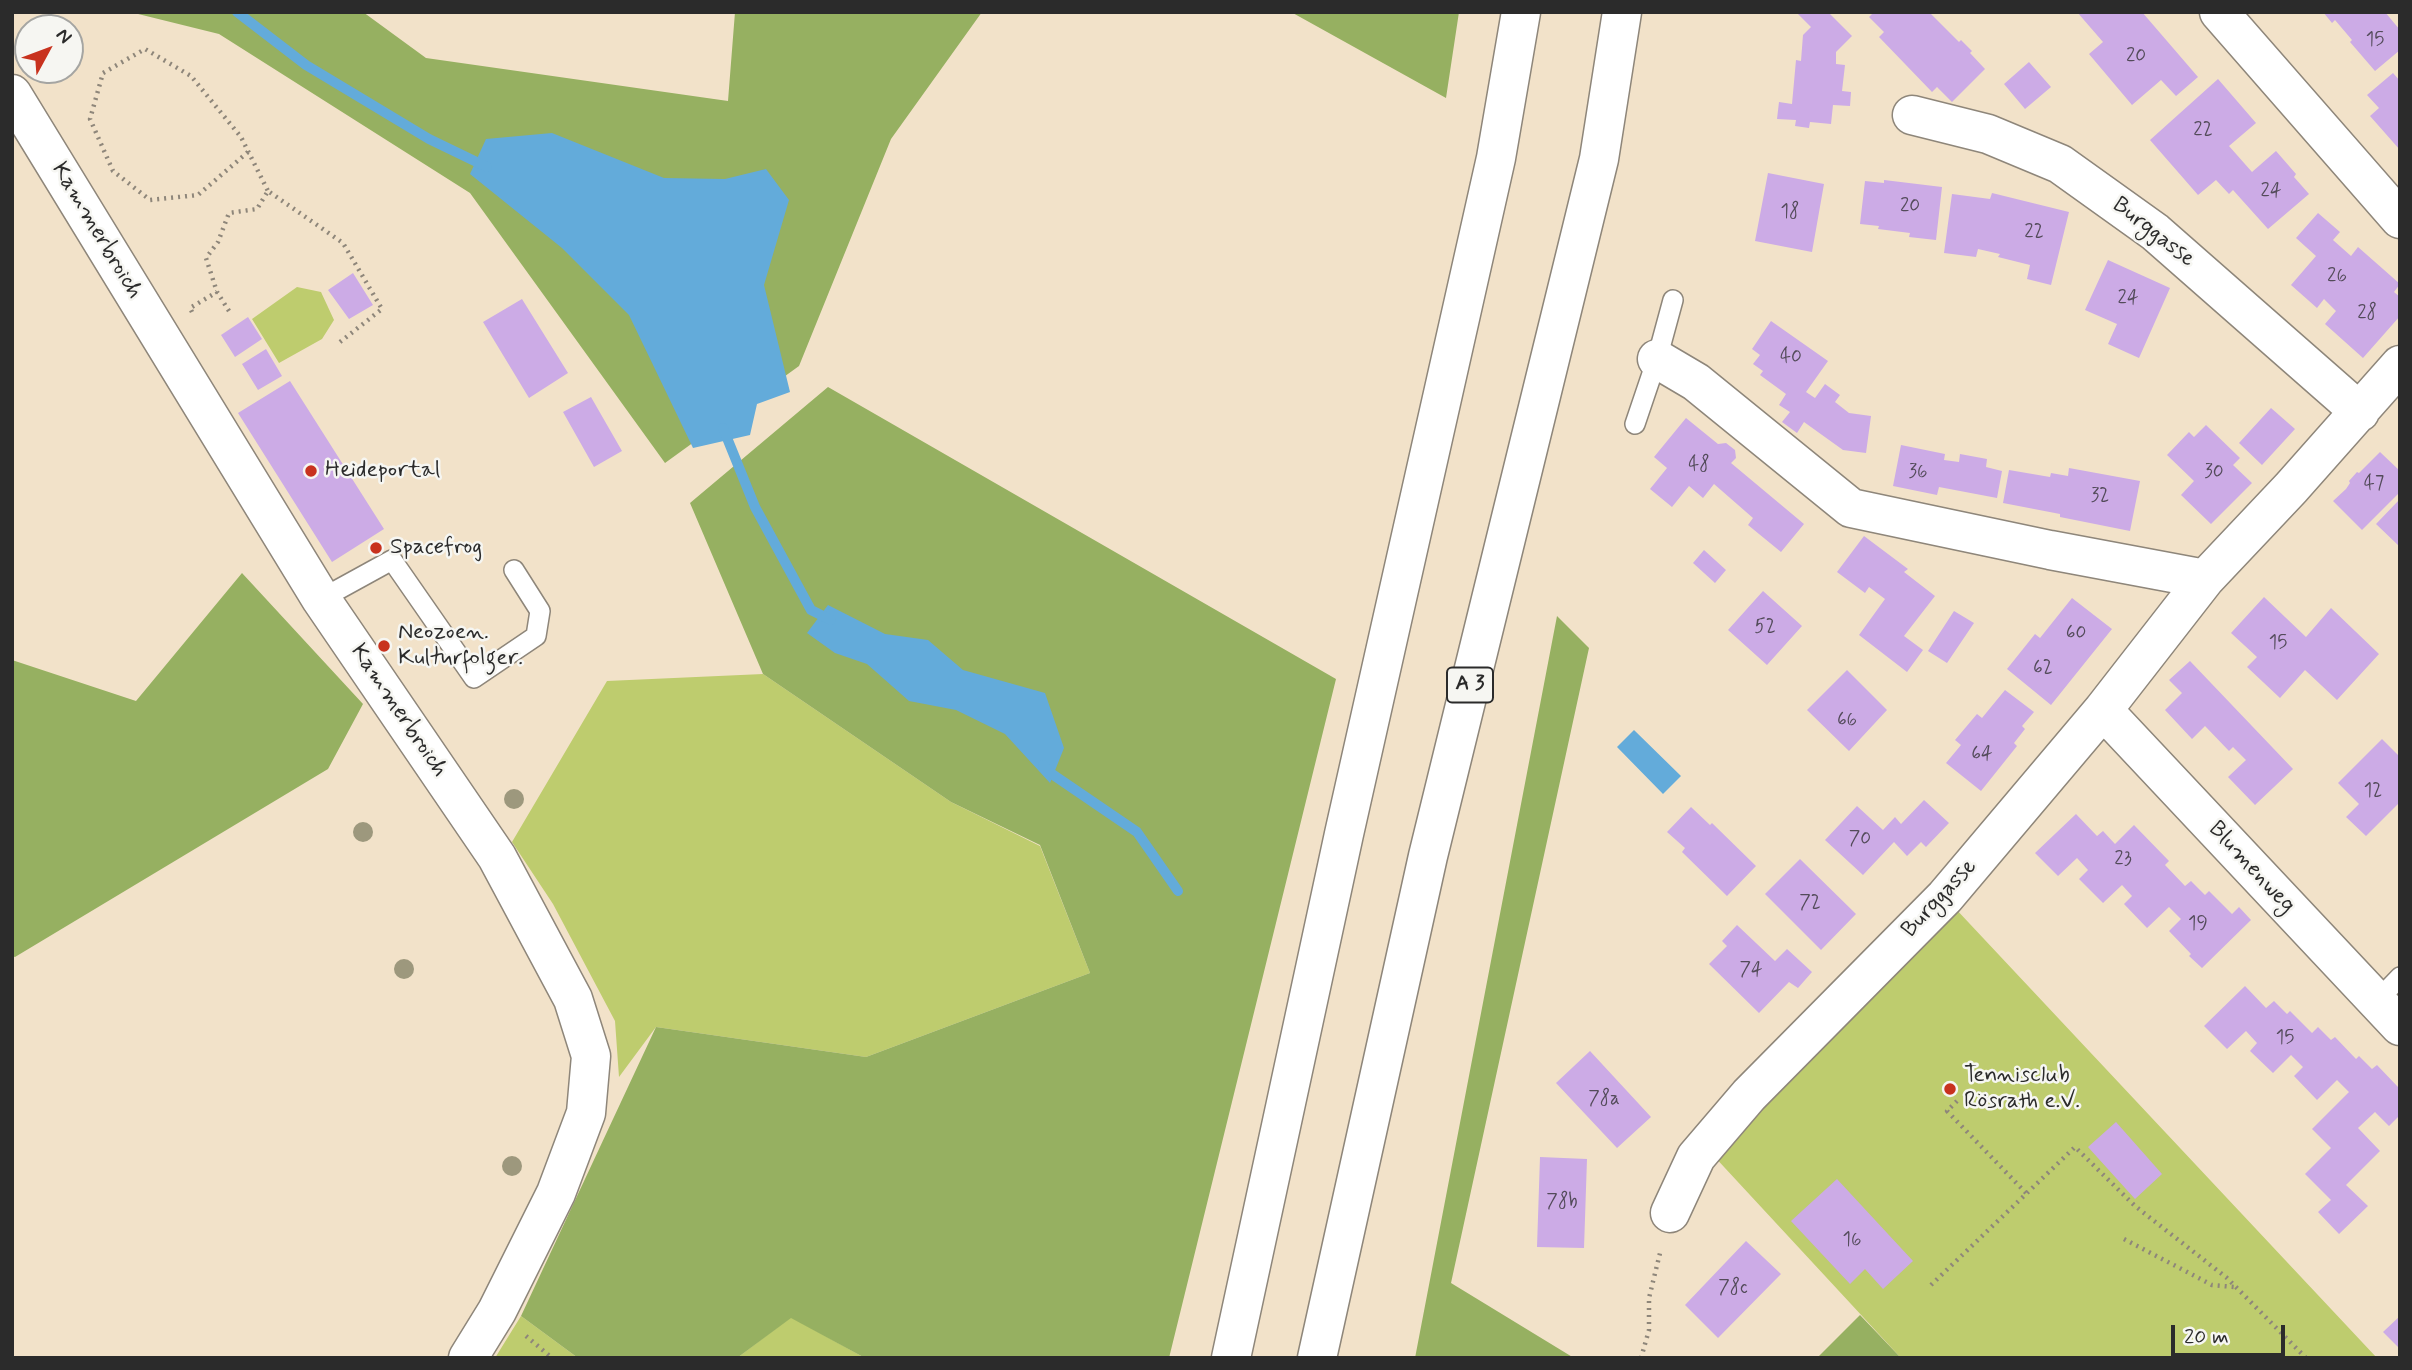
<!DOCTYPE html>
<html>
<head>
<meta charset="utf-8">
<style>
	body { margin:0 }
	#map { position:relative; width:2412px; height:1370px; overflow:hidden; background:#f2e2c9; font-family:Mynerve,sans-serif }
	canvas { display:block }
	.frame { position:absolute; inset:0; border:14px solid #2b2b2b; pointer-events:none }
	.north { position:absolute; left:14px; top:14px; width:70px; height:70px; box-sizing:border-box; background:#f6f6f2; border:2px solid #a5a5a2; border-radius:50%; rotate:49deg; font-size:19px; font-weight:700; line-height:28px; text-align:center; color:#2b2b2b }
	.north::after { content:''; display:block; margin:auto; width:24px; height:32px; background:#c8321e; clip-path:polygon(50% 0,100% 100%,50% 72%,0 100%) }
	.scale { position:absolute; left:2171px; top:1325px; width:114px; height:32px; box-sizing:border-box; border:4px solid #2b2b2b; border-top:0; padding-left:9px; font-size:21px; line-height:24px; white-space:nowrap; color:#2b2b2b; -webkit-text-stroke:5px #f6f6f2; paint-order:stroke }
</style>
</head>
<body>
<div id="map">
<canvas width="2412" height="1370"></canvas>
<div class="frame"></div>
<div class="north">N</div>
<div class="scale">20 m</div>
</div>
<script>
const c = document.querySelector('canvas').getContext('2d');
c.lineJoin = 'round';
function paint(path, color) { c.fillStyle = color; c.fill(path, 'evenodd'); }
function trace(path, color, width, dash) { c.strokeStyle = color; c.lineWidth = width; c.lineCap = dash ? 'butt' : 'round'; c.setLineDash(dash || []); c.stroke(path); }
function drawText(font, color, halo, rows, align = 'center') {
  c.font = font + ' Mynerve,sans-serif'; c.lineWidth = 5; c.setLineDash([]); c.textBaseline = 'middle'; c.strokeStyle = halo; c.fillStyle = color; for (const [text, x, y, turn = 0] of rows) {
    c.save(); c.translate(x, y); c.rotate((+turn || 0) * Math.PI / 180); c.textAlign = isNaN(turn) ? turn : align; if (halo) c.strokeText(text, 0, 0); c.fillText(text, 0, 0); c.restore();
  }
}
paint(new Path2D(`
	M297,287L321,292L334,320L322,339L279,363L252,319Z
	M763,674L951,802L1040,846L1090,973L866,1057L656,1027L619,1077L615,1021L553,904L512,842L607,681Z
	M1954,907L2377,1358H1901L1712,1154Z
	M521,1316L578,1358H495Z
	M791,1317L865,1358H737Z`), '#becc6e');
paint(new Path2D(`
	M130,12H363L426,58L728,101L735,12H982L891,139L799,366L665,463L470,193L219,34Z
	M1291,12H1459L1446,98Z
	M828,387L1336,679L1169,1358H865L791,1318L737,1358H578L521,1316L656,1027L866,1057L1090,973L1040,845L951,802L763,674L690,503Z
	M242,573L363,704L328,769L15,957L12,956V660L136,701Z
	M1557,616L1589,648L1451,1283L1574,1358H1415Z
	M1860,1315L1901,1358H1817Z`), '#96b061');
paint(new Path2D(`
	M552,133L664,178L725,179L766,169L789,200L764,285L790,392L757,404L750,435L693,448L629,315L562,248L470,174L486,139Z
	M828,605L885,634L928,640L963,670L1045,693L1064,748L1050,783L1005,734L956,710L909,701L867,664L835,653L807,633Z
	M1634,730L1681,776L1663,794L1617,747Z`), '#63abda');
trace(new Path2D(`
	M237,12L306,65L429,139L487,167
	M723,428L755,507L811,610L831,620
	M1043,765L1049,772L1137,832L1178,891`), '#63abda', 10);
paint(new Path2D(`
	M1796,12H1828L1852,36L1836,52V64L1845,65L1842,91L1851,92L1850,106L1833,105L1831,124L1810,122L1809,128L1795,126L1796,120L1777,119L1779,102L1792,104L1796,60L1801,61L1803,35L1811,27Z
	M1874,12H1929L1959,42L1961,40L1972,51L1970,53L1985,69L1952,102L1937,87L1932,92L1879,37L1884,32L1869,17Z
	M2077,12H2142L2198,77L2176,96L2161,80L2132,105L2089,54L2103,42Z
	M2323,12H2385L2400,30V50L2375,71L2350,42L2352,40L2335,20L2332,23Z
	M2029,62L2051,87L2025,109L2004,84Z
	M2393,73L2400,81V150L2370,116L2379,108L2367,95Z
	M2218,79L2256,123L2229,146L2252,172L2276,151L2296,174L2294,177L2309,194L2268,229L2233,190L2229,194L2216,180L2198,195L2150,140Z
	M1768,173L1824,184L1812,252L1755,241Z
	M1884,180L1942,187L1936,240L1909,237L1910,233L1878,229L1879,226L1860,224L1865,181L1884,183Z
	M1992,193L2069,212L2051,285L2027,279L2030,265L1998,257L2000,254L1978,249L1976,257L1944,253L1952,194L1990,199Z
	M2318,213L2340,232L2333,240L2351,256L2358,247L2400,284L2394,292L2400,297V316L2363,358L2325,324L2336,311L2324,299L2317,308L2291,285L2316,256L2296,238Z
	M2108,260L2170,288L2139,358L2108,344L2117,324L2085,310Z
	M353,273L373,305L349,319L328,290Z
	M522,299L568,373L529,398L483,322Z
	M248,317L262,339L235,357L221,335Z
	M1771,321L1828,361L1806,392L1815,398L1825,384L1840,395L1835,402L1849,413L1871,416L1866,453L1843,450L1804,422L1797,433L1782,422L1790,412L1779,405L1786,394L1760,375L1763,371L1753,364L1760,355L1752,349Z
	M266,349L282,376L258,390L242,364Z
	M290,381L384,529L332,562L238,413Z
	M591,397L622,451L594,467L563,412Z
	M2271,408L2295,429L2262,465L2239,443Z
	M1686,418L1718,444L1726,443L1735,450L1736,458L1731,463L1804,524L1781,552L1748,525L1753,518L1714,484L1703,498L1689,486L1672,507L1650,489L1667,468L1654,457Z
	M2206,425L2240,458L2233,465L2252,483L2211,524L2181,495L2194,481L2167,455L2189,432L2194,437Z
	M1901,445L1945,454L1944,460L1959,462L1960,454L1987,459L1986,467L2002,471L1997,498L1939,487L1937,495L1893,486Z
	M2380,452L2400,471V492L2362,530L2333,501L2346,489L2350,483L2349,481L2357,472L2359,473Z
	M2069,468L2140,481L2130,531L2060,517V514L2003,503L2009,470L2050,477L2051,473L2068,476Z
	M2400,499V547L2376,524Z
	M1864,536L1908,569L1904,572L1935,596L1904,636L1923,650L1907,672L1859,635L1885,599L1869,587L1865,593L1837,572Z
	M1704,550L1726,570L1715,583L1693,563Z
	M1763,591L1802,626L1767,665L1728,630Z
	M2264,597L2306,637L2331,608L2379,654L2337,700L2305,670L2280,698L2247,667L2257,657L2231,633Z
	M2072,598L2112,629L2051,705L2007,669L2035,634L2040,638Z
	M1954,611L1974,623L1947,663L1928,651Z
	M2190,661L2293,769L2255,805L2228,777L2246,760L2233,747L2229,751L2205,726L2192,739L2165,710L2182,693L2169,680Z
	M1847,670L1887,710L1849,751L1807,710Z
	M2005,690L2034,712L2022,726L2025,729L2014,743L2017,746L1981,791L1946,763L1961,745L1955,740L1977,714L1982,718Z
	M2382,739L2400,757V802L2366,836L2346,817L2359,804L2338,783Z
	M1924,800L1949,823L1926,847L1921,842L1907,856L1894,842L1863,875L1825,840L1857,806L1883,830L1895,817L1901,824Z
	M1691,807L1710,825L1712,823L1756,866L1727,896L1682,852L1685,848L1667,832Z
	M2076,814L2097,836L2103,831L2115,844L2134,825L2169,861L2165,865L2185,886L2191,881L2205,895L2209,891L2232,914L2239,907L2251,920L2202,968L2189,956L2191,954L2169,931L2181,919L2169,907L2147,928L2124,904L2132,896L2122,885L2103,903L2079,879L2088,870L2077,858L2058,876L2035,853Z
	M1800,859L1856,914L1821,950L1765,894Z
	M1737,925L1775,961L1787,949L1812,972L1798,988L1789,982L1759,1013L1709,964L1727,946L1722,941Z
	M2245,986L2266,1008L2274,1001L2287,1014L2290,1011L2312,1033L2318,1027L2331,1040L2335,1037L2356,1059L2359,1056L2372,1069L2377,1065L2398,1087L2400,1085V1115L2389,1126L2375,1112L2358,1128L2380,1151L2346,1185L2368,1206L2339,1234L2318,1212L2331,1200L2305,1174L2331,1148L2312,1129L2349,1092L2337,1080L2317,1100L2294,1076L2303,1067L2291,1055L2273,1073L2250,1051L2257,1043L2246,1031L2227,1049L2204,1026Z
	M1590,1051L1651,1117L1617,1148L1556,1083Z
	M2116,1122L2162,1174L2135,1199L2088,1147Z
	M1540,1157L1587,1159L1584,1248L1537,1247Z
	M1837,1179L1913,1261L1883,1289L1865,1269L1850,1284L1791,1221Z
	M1746,1241L1781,1274L1718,1338L1685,1305Z
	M2400,1316V1349L2383,1332Z`), '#ccabe6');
const lane = new Path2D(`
	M1635,424L1657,359L1673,300
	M321,599L392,560L474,678L536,636L540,611L514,570
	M2376,1002L2400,977`);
const street = new Path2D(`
	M2219,12L2400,219
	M12,94L321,599L497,857L573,999L591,1056L586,1113L556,1193L497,1311L468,1358
	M1912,115L1988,134L2060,164L2155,232L2360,412
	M1657,359L1696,382L1851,508L2050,550L2205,579
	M2103,710L2400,1026
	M1670,1213L1696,1157L1749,1095L1945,897L2103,710L2205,579L2291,488L2400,365`);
const highway = new Path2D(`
	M1231,1358L1344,834L1496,158L1521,12
	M1317,1358L1428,856L1599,159L1622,12`);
trace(lane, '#8e867a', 22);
trace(street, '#8e867a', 41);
trace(highway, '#8e867a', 41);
trace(new Path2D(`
	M248,152L198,195L150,200L113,171L90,119L103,73L145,49L191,76L241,137L268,191
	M229,311L217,292L206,258L218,242L229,213L257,209L268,191L343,243L382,309L340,342
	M192,312L190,308L217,292
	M1957,1101L1947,1111L2026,1193
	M2124,1239L2212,1285L2234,1287
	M1931,1285L2075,1147L2135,1206L2227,1278L2306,1358
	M526,1336L552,1358
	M1641,1358L1649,1330V1298L1661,1249`), '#8e867a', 4.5, [2, 5]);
trace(lane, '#fff', 19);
trace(street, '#fff', 38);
trace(highway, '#fff', 38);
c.fillStyle = '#9d987d';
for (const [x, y] of [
	[514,799],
	[363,832],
	[404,969],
	[512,1166]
]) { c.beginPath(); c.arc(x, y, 10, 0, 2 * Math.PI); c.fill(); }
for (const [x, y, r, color] of [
	[311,471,7,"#c8321e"],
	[376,548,7,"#c8321e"],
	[384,646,7,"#c8321e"],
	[1950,1089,7,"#c8321e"]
]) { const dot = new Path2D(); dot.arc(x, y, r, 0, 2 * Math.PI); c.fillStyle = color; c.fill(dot); trace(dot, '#f6f6f2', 2.5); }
drawText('19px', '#534b5a', null, [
	["15",2375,41],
	["20",2136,57],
	["22",2203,131],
	["24",2271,192],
	["20",1910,207],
	["18",1790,213],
	["22",2034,233],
	["26",2337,277],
	["24",2128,299],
	["28",2367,314],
	["40",1791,358],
	["48",1699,466],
	["36",1918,473],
	["30",2214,473],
	["47",2374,485],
	["32",2100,497],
	["52",1765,628],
	["60",2076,634],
	["15",2278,644],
	["62",2043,669],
	["66",1847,721],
	["64",1982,755],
	["12",2373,792],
	["70",1860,840],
	["23",2123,860],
	["72",1810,904],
	["19",2198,925],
	["74",1751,971],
	["15",2285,1039],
	["78a",1604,1100],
	["78b",1562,1203],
	["16",1852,1241],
	["78c",1733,1289]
]);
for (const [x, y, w] of [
	[1470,685,46]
]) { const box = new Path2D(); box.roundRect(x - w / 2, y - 17.5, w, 35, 5); c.fillStyle = '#f6f6f2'; c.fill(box); trace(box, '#2b2b2b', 2); }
drawText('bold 21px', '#2b2b2b', null, [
	["A 3",1470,685]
]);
drawText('23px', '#2b2b2b', '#f6f6f2', [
	["Kammerbroich",96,231,59],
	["Burggasse",2153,233,38],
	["Kammerbroich",398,711,56],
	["Blumenweg",2251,868,47],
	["Burggasse",1940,899,-47]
]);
drawText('23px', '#2b2b2b', '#f6f6f2', [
	["Heideportal",325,471],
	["Spacefrog",390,548],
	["Neozoen.",398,633],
	["Kulturfolger.",398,659],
	["Tennisclub",1964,1076],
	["Rösrath e.V.",1964,1102]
], 'left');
</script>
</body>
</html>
